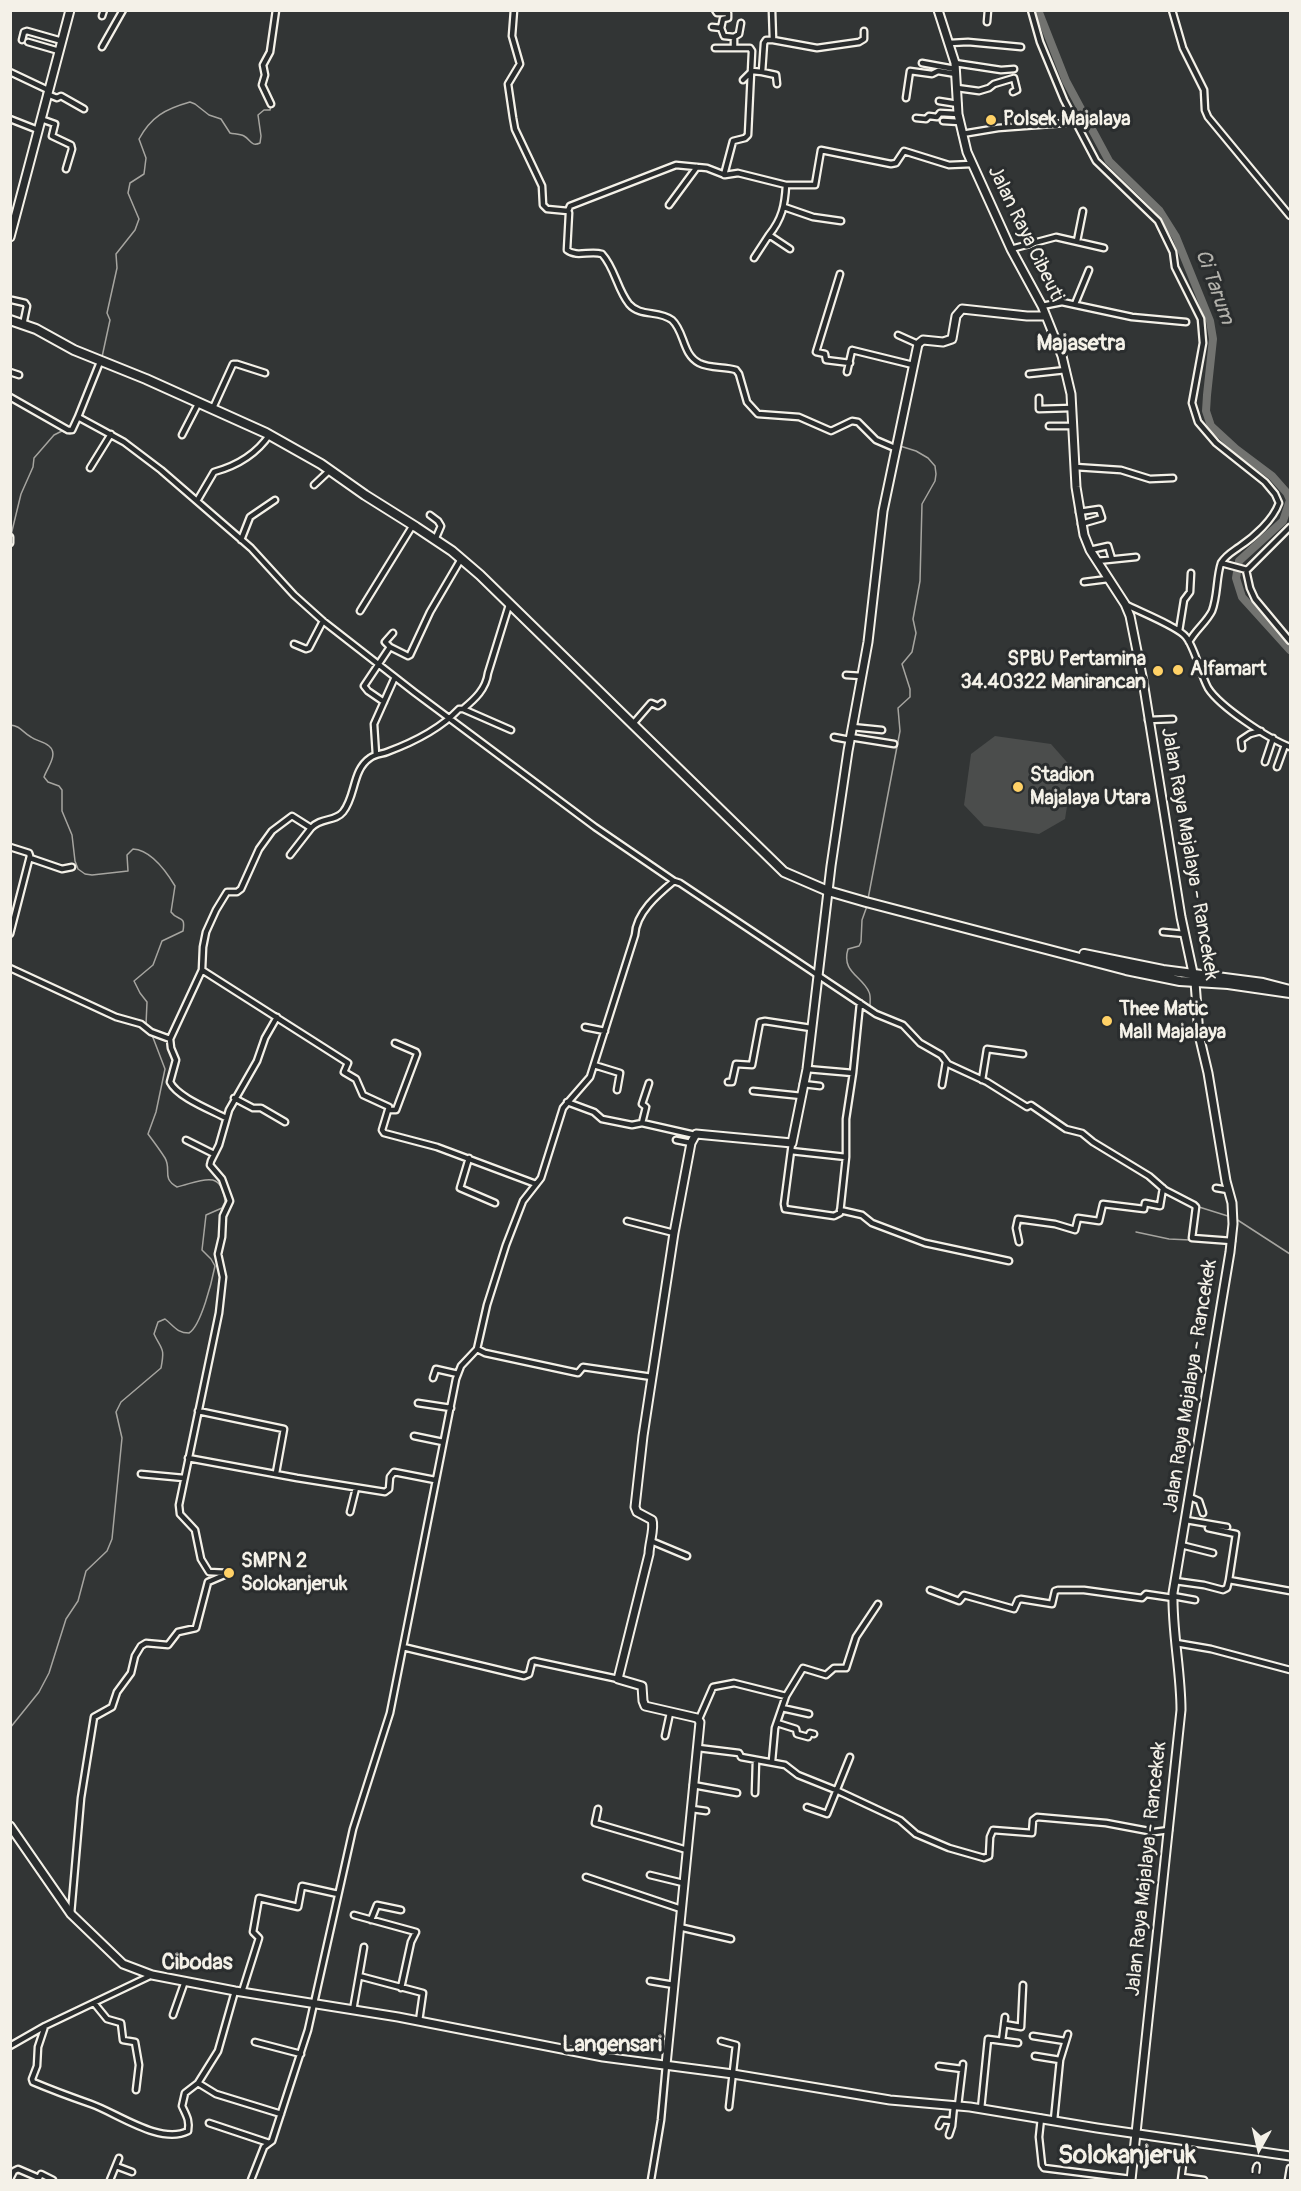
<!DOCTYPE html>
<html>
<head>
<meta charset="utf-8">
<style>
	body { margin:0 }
	#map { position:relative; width:1301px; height:2191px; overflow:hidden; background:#323535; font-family:Pangolin,sans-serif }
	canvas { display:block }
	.frame { position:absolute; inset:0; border:12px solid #f4f1e8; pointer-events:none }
	.north { position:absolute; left:1229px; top:2119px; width:60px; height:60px; -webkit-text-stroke:4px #2a2d2e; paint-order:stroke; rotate:188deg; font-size:16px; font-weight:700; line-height:24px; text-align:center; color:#f4f1e8 }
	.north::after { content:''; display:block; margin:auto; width:21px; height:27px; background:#f4f1e8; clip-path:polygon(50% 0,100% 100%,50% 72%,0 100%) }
</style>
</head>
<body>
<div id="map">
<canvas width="1301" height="2191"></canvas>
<div class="frame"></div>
<div class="north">U</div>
</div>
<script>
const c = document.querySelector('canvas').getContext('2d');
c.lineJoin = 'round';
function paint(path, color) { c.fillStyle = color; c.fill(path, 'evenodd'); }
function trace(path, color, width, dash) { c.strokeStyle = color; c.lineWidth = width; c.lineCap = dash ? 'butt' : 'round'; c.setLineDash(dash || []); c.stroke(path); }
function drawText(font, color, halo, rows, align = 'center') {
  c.font = font + ' Pangolin,sans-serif'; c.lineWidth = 6; c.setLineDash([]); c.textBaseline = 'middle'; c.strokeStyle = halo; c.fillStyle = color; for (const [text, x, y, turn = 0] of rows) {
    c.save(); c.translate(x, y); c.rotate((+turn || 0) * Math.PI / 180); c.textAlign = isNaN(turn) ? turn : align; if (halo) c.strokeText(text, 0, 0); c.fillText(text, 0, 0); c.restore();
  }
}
paint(new Path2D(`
	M995,736L1051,744L1073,769L1065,819L1039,834L984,826L964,805L971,754Z`), '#4b4d4c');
trace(new Path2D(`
	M277,18L279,10
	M517,44L522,62
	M555,208H565
	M571,223V213
	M102,357L110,320L107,313L117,268L116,254L135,230L139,219L128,193L130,183L144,174L146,158L139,139C151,117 165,109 190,102L195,104L209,115L221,119L230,133C234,134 240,134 244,136C251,140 251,147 260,143L261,136L258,115L264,110H270L271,105
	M81,416L100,368
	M11,535L21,494L33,467L34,458L54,435L62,431L70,434L73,431
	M10,725C21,726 22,732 31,737C36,741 43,741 49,746C59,754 47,768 44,777L48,782L59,786L62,790V811L72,835L75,861L78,869L85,874L92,875L128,871L127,855L133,849C151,850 166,871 175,886L171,912C178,922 186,914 183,931L162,941L153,965L134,981L140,993L147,1002L146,1025
	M868,899L900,731L898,708L910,697V689L902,664L912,652L916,633L913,619L920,581L922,504L935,481L936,474L935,466L928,458L916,451L900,446
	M867,906L862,920L861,942L859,946L848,949C841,972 862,976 869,992C871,996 870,1002 870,1006
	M984,1077L1003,1089
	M1079,1134L1087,1140
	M1199,1207L1231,1217
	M1236,1219L1290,1254
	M1136,1232L1169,1239L1190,1240V1238
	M10,1728L39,1692L49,1673L66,1619L78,1601L86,1571L107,1551L112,1539L122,1438L116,1412L121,1402L161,1368C165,1347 162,1351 154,1334L158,1322L165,1319C174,1326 177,1333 189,1333C201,1326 212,1281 215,1266L211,1259L202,1250L206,1215L222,1208L225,1202C222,1167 199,1182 177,1187C161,1178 172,1170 165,1158C160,1150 154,1142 148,1134L156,1112L165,1069L152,1035`), '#a6a5a0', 1.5);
trace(new Path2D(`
	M1038,10L1066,81L1109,161L1159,210L1176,237L1210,321L1213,339L1207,395L1206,411L1211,426L1236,449L1272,476L1287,493L1290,500L1283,521L1239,561L1236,578L1242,597L1290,650`), '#727370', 8);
const street = new Path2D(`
	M514,10L512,36L520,64L508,84L513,118L515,129L542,186L543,205L547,209L568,211L569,213L567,250C577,258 590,250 602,254C615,268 617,289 629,304C640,317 659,310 672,320C685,332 682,354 699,363C711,369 724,366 736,370L739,374L747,402L758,414L799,417L831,431L852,421L858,422L876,440L897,449
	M715,10L717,13H728V18L723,19L721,28
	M772,10L773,40L817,48L859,42L864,39V31
	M1031,10L1040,42L1064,100L1096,161L1158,221L1173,252L1175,267L1201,319L1203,343L1192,403L1198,422L1216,443L1265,482L1275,494L1279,503C1273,520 1254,537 1239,547C1232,552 1226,555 1221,563L1247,570L1290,527
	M1172,10L1183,48L1204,90L1205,110L1208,117L1290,216
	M102,16L104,10
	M987,22L988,10
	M712,27L721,28L724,36L734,37
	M22,40L24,32L27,31L62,41
	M773,40H766L764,43L762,72L776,75L777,84
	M28,42L59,51
	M950,43L968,42L1021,47
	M102,47L123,10
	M715,48H750L752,51L748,135L745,138L733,141L724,175
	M734,48V37L739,34L741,23
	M922,63L955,69
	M955,63L1001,70L1014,69
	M10,72L48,90
	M743,80L752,71L762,72
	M957,88L979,91L989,88L994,84L1014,78L1017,90L1013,92
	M47,94L57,98L61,96L84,109
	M906,98L910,71L932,74L938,71L956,74
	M939,101L958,104
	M271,104L262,85L265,75L263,65L270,52L276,10
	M916,118L926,119L929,116L937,117L940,113L958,114
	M10,119L38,130
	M41,119L55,124L52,136L71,145L72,149L66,169
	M943,121L960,122
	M962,134L998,128L1065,123
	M669,205L697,167
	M784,207L813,217L841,221
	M568,211L570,206L676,165L707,168L725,175L738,173L786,185
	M1077,241L1083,211
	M790,249L769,235C782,219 785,205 786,185H815L821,150L891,164L896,163L904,151L949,165L972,164
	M1011,249L1056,237L1104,248
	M754,258L769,235
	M840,274L816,352L825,354L826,360L850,363
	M12,300L25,303L27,306L23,325
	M1075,304L1089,270
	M1042,306L1062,302L1132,317L1186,322
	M898,335L918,344
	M10,372L19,375
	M847,372L852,350L913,365
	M1029,374L1066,370
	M10,397L68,430H72L78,417L124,442L161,470L251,548L294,595L323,621L414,692L595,827L674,881
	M1039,398V409L1072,408
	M213,408L233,364H237L265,373
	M78,417L100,362
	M1049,426H1073
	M182,435L199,402
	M1075,467L1121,470L1150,479L1173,478
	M90,468L111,434
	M314,485L330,470
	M197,501L214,472C236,466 256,455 270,434
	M1079,512L1099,509L1102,518L1081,524
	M430,515L438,521L441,526L435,540
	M10,537V543
	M241,540L250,517L275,500
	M1090,550L1108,546L1112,559
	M1097,561L1136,557
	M1246,570L1250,588L1255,599L1290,641
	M1084,582L1108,579
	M1125,604C1138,611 1179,627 1186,637C1195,648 1200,673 1208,688C1220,707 1269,739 1290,747
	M360,611L413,525
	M1179,631L1184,600L1190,592L1191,573
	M1189,642C1196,629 1206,623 1212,611C1218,595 1216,579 1221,563
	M294,644L306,649L309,648L323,621
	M390,647L408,656L410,655L430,612L461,559
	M846,675L862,676
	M384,702L368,691L364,686L390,647L385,642L393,633
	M463,709L511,730
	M1148,720L1173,719
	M632,725L651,703L658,706L662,703
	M852,727L882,730
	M834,737L850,740
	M850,737L894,744
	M1242,748L1241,740L1250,734L1261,731
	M376,755L374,724L395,677
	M1265,762L1273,738
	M1277,767L1285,745
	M10,847L29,853L30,856L10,934
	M290,855L311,828
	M30,858L62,869L72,867
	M1163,932L1185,934
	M10,968L116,1017L141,1024L151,1032L170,1039
	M202,970L348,1063L344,1072L356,1079L363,1095L389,1107L382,1130L384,1133L437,1147L536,1184
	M585,1027L605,1031
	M594,1065L620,1073L617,1090
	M807,1069L853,1073
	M982,1080L987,1049L1023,1054
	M728,1082H732L736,1064L752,1065L760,1022L765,1021L811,1028
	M803,1084L820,1086
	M942,1085L946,1062
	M753,1091L802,1096
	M234,1098L253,1108H261L285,1122
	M567,1102L594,1112L602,1119L632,1125L642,1123L695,1135
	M389,1110H396L417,1054L416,1052L395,1043
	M226,1118C211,1110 177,1097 170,1082L176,1060L171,1048L170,1039L202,970L203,947L206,932L216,910L227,892H237L241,889L259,849L272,831L292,816L311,828C321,817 335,822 343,812C356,796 352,770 370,758C375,754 382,754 387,752C414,742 440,729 459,709H463C475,699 486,689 488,673L509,605
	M642,1123L646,1107L642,1104L649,1083
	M186,1140L214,1154
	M676,1140L691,1143
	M792,1143L784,1204L785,1209L834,1216L840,1213L846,1157V1119L853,1073L860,1003
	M791,1151L846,1157
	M469,1158L460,1188L495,1203
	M1216,1188L1228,1190
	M840,1210L862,1215L872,1223L925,1243L1009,1261
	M627,1221L674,1233
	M1019,1242L1016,1228L1018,1219L1055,1224L1075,1230L1078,1218L1099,1221L1103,1204L1144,1209L1145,1203L1160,1206L1163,1188
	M477,1349L485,1353L578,1373L583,1367L652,1377
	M433,1378L436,1369L458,1374
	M418,1403L451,1408
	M198,1411L284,1429L276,1473
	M414,1436L443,1442
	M188,1458L297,1478L385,1492L389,1489L390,1477L394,1472L435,1480
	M141,1474L184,1478
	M1190,1497L1199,1501L1203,1513
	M350,1512L356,1488
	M1186,1520L1227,1527
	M1208,1528L1236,1534L1229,1580
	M651,1541L687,1556
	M1181,1545L1213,1553
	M1175,1581L1204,1585L1223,1590L1227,1588L1229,1580L1290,1591
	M930,1590L959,1601L964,1595L1014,1609L1018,1600L1021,1599L1052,1604L1055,1591L1058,1590H1084L1142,1598L1146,1594L1173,1598
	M1173,1596L1195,1600
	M1176,1643L1211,1649L1290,1670
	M403,1647L524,1676L529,1674L532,1662L534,1661L618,1679
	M782,1708L809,1714
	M699,1719L713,1687L734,1683L786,1696L803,1668L826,1675L834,1668H846L856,1637L878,1604
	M777,1723L796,1729L797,1734L808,1737L810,1733L814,1734
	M665,1736L670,1713
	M698,1748L739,1753L741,1757L785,1765L798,1775L838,1791L900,1820L916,1834L949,1848L984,1858L989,1856L990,1837L993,1830L1032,1833L1033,1820L1037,1817L1106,1823L1154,1832L1169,1830
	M772,1761L775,1728L786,1696
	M693,1785L737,1793
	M755,1793L756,1760
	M807,1807L827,1814L850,1757
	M598,1809L595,1823L687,1850
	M692,1809L706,1811
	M650,1875L683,1883
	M586,1877L681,1909
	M71,1914L81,1798L94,1717L112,1707L117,1692L131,1673L135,1656L141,1646L146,1643L168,1645L178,1632L196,1628L208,1582L229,1573L209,1572L201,1559L195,1530L180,1514L179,1505L219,1313L223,1277L218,1254L222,1237L223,1216L230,1201L222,1179L210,1165L211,1161L219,1145L229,1110L257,1061L265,1038L277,1017
	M354,1915L416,1932L411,1942L401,1988
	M371,1920L377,1905L401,1910
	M679,1927L731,1939
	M359,1976L364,1947
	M650,1981L674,1985
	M242,1992L259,1938L253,1932L259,1898L298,1907L302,1886L338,1894
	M94,2003L107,2019L121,2023L123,2040L135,2042L139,2065L136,2090
	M353,2010L359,1976L423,1993L419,2021
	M173,2015L185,1981
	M1004,2024L1021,2027L1023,1985
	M45,2026L38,2047L37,2066L32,2079L33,2082C52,2090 71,2097 91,2104C117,2113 160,2145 188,2131C190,2120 186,2115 182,2106L185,2093L198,2083L218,2051L235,1991
	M1033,2036L1065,2041
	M721,2041L736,2045L729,2107
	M1002,2041L1005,2017
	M255,2042L301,2054
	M10,2046L45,2026L152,1975
	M1035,2056L1060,2060
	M939,2066L962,2069
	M198,2083L216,2094L281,2114
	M958,2106L963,2064
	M981,2109L988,2039L1018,2043
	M1041,2118L1039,2137L1042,2165L1044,2168L1131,2179
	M1054,2120L1060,2060L1068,2034
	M209,2123L269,2143
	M939,2126L942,2120L952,2121
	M949,2135L952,2126L954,2106
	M116,2166L132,2172
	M1182,2177L1204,2180
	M10,2179L14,2171L18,2169L39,2178L41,2174L53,2180
	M110,2180L119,2158
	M251,2180L264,2147L272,2141L308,2030L353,1829L390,1713L456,1379L461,1366L477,1349L487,1305L506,1245L523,1201L541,1178L563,1108L590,1077L635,935C636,913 657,895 674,881L680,883L876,1014L903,1025L920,1043L941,1055L948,1064L987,1082L1027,1107L1031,1105L1066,1129L1082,1133L1093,1142L1149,1176L1165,1190L1194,1205L1196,1207L1192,1238L1232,1241
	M651,2180L661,2120L666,2065
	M1181,2180L1186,2141
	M1288,2180L1290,2168`);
const secondary = new Path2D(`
	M938,10L955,63L958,114L967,152L1011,249L1042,306L1062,356L1071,394L1076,487L1084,535L1090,550L1125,604L1130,616L1143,681L1181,917L1195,982L1199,1035L1208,1073L1226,1181L1232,1203L1233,1224L1230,1252L1173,1593C1172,1632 1181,1671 1181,1710L1131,2180
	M10,237L70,10
	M10,1826L71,1914L123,1964L152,1975L235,1991L398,2017L603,2057L733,2074L890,2100L970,2107L1097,2128L1290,2156
	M666,2065L700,1722L697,1718L645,1706L643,1701L642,1686L618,1679L649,1554C649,1544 655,1528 652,1520L637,1512L635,1507L643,1436L674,1233L691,1143L696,1134L792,1143L807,1069L831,866L848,751L868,642L883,511L918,344L923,340L943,342L952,339L956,316L962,309L1027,316H1046`);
const primary = new Path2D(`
	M10,320L36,329L74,350L146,379L266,433L321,464L365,495L416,527L452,551L480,575L784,872L828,891L866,902L1126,970L1180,981L1228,984L1290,993
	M1084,954L1163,970L1263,983L1290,990`);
trace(street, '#f4f1e8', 9);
trace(secondary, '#f4f1e8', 11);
trace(primary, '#f4f1e8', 12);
trace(street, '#2a2d2e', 4.5);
trace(secondary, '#2a2d2e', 7);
trace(primary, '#2a2d2e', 8);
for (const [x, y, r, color] of [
	[991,120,6,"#ffd166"],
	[1178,670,6,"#ffd166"],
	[1158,671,6,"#ffd166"],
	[1018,787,6,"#ffd166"],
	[1107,1021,6,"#ffd166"],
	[229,1573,6,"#ffd166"]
]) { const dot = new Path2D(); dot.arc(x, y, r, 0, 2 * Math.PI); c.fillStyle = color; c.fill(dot); trace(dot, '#2a2d2e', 2); }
drawText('bold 20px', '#f4f1e8', '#2a2d2e', [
	["Polsek Majalaya",1003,120],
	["SPBU Pertamina",1146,660,"right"],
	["34.40322 Manirancan",1146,683,"right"],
	["Alfamart",1190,670],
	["Stadion",1030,776],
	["Majalaya Utara",1030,799],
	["Thee Matic",1119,1010],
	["Mall Majalaya",1119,1033],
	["SMPN 2",241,1562],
	["Solokanjeruk",241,1585]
], 'left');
drawText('20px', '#f4f1e8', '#2a2d2e', [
	["Jalan Raya Cibeuti",1025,234,64],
	["Jalan Raya Majalaya - Rancekek",1189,854,80],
	["Jalan Raya Majalaya - Rancekek",1191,1386,-81],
	["Jalan Raya Majalaya - Rancekek",1147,1869,-84]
]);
drawText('italic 21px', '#b3b2ac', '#2a2d2e', [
	["Ci Tarum",1214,287,70]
]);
drawText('bold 22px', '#f4f1e8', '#2a2d2e', [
	["Majasetra",1081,344],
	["Cibodas",197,1963],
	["Langensari",612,2045]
]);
drawText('bold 26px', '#f4f1e8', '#2a2d2e', [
	["Solokanjeruk",1127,2156]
]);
</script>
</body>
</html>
